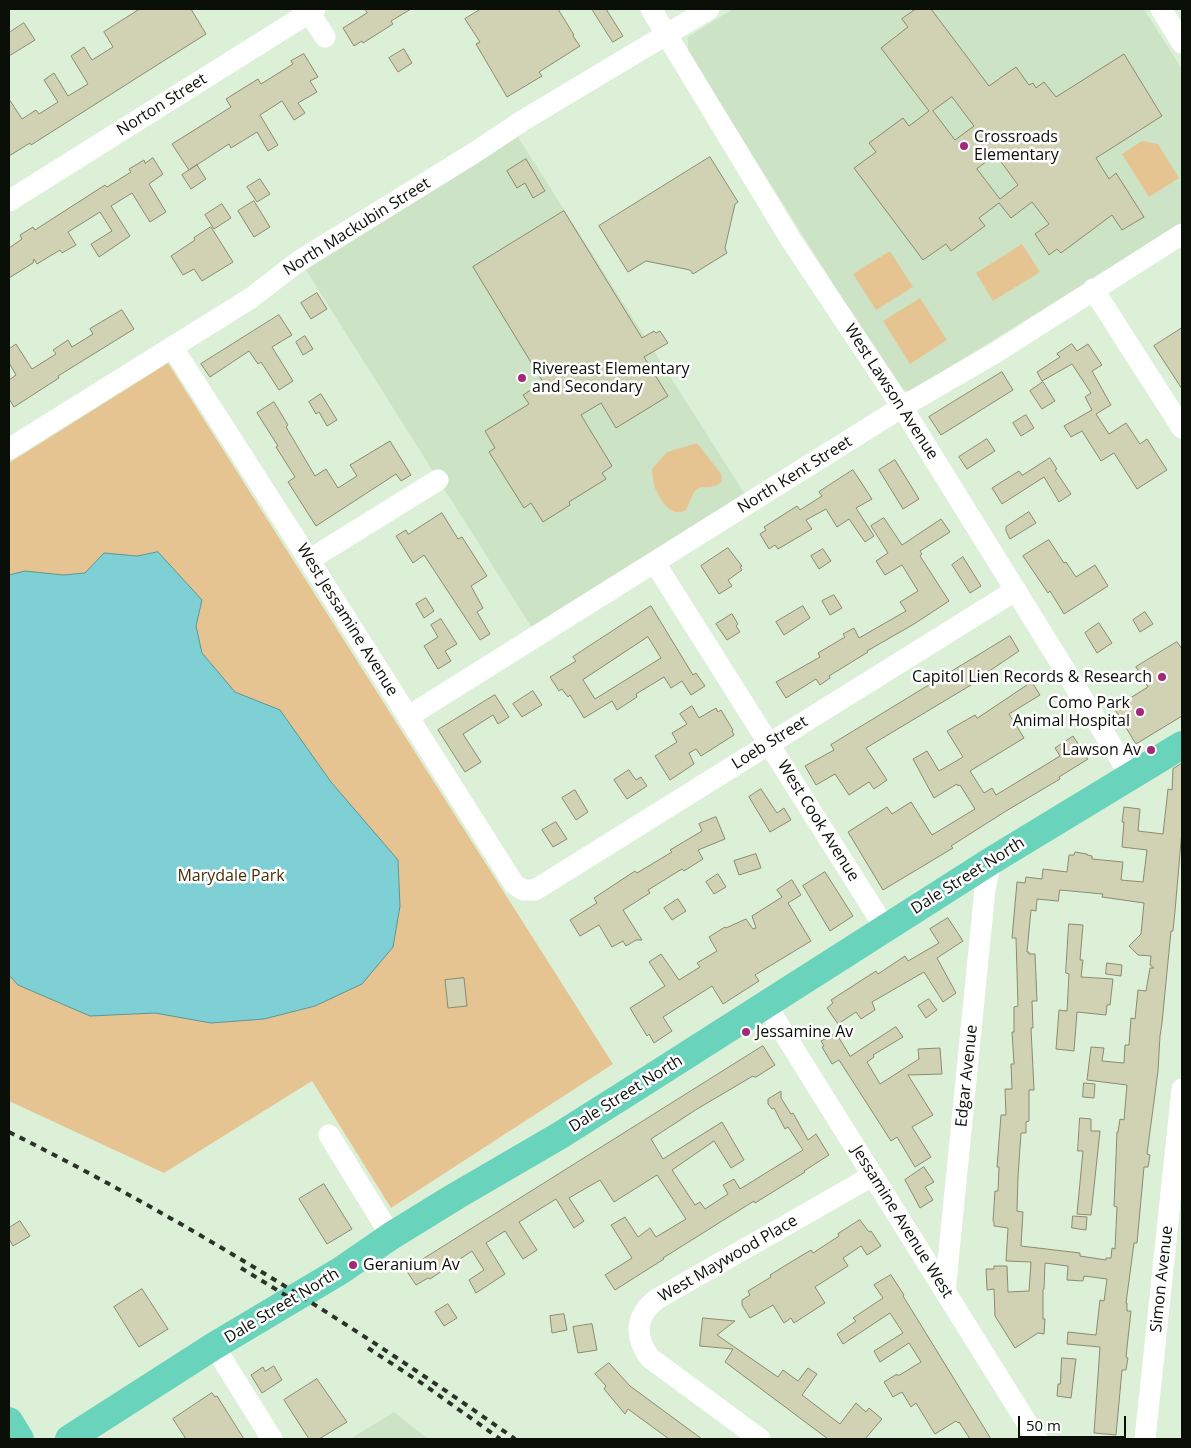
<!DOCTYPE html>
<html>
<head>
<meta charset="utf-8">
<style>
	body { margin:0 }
	#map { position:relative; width:1191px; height:1448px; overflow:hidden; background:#dcf0d7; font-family:"Open Sans",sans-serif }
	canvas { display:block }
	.frame { position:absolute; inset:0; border:10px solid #090f07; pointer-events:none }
	.scale { position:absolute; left:1018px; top:1416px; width:108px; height:22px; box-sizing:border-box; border:2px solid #090f07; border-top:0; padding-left:6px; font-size:15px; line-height:18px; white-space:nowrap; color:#090f07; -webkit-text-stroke:4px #fff; paint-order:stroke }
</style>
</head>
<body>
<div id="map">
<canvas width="1191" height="1448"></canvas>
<div class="frame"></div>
<div class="scale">50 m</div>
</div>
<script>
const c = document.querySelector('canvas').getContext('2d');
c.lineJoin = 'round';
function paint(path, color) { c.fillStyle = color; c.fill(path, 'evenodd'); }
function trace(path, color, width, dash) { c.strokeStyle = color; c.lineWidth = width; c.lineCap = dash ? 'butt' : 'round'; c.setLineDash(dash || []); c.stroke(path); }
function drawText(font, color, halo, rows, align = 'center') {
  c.font = font + ' "Open Sans",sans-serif'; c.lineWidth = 5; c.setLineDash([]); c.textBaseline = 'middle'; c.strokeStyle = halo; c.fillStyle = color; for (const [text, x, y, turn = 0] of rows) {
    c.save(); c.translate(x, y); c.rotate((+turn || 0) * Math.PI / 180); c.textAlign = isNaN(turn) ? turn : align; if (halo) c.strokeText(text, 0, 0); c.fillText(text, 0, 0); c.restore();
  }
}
paint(new Path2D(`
	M733,9H1144L1182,69V223L911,391L901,389L897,386L688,52V37Z
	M518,137L746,496L532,628L306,270Z
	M394,1412L428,1439H350Z`), '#cce4c5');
paint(new Path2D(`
	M1142,141L1158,144L1179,178L1149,197L1122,154Z
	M1022,244L1040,272L993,301L976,273Z
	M890,251L913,287L876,310L853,274Z
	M920,298L947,340L910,364L883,321Z
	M168,363L613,1064L391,1208L312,1081L164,1173L9,1101V463Z
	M697,443L721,474L722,481C713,492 702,483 695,491C691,496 689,505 686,510C672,518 662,503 656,490C653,484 653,476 652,469L667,452Z`), '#e6c492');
const water = new Path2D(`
	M158,552L202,600L196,626L202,653L235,692L280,710L331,782L398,860L400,906L393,947L362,984L315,1006L264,1019L211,1023L155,1013L90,1016L18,985L9,975V575L25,571L63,575L85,573L104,553L137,556Z`);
paint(water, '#7fd0d4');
trace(water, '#5c9696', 1);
const building = new Path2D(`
	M140,9H191L206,34L31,145L30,143L9,156V99L22,119L36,110L39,114L58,102L44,80L54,73L68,96L88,84L71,56L84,47L92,60L113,47L104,32Z
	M365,9H411L391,21L393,24L363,43L362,41L354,46L343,28L367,13Z
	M481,9H558L574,35L573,36L580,46L539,72L542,76L507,97L476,44L480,42L465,19Z
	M592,9H606L623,36L613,42Z
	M916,9H931L989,86L1016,67L1029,85L1033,83L1036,88L1044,82L1056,97L1124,54L1162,116L1096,158L1109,179L1116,173L1144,217L1122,230L1112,215L1061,253L1057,249L1049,255L1035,234L1049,224L1032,202L1011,218L999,203L979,218L985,226L951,251L946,244L923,260L854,168L876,152L869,143L903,118L909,126L929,111L881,48L908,27L902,19ZM952,97L974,126L955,140L933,111ZM996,155L1018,185L1000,199L977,169Z
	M24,23L35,40L9,56V33Z
	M404,49L412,63L398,72L389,58Z
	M304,54L318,77L310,81L317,92L298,103L305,113L294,120L282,101L260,115L278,145L268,151L257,132L231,148L229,144L189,170L172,144L231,107L226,99L258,79L261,84L293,64L291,61Z
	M710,157L738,202L735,204L725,248L727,253L693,274L690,270L646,261L628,272L599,226Z
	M153,158L163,174L149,184L166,212L150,222L132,193L111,206L130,236L99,257L91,244L112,231L100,212L68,232L76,245L62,253L60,250L37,264L34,259L33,263L9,278V248L22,239L20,235L33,227L35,230L105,185L107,187L131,172L129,169L144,160L145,163Z
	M526,159L545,191L533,198L525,183L517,188L507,171Z
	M197,165L206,179L191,189L182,175Z
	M260,179L270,194L257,202L247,187Z
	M254,201L270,227L254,237L238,211Z
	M222,204L231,218L214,229L205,215Z
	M564,211L642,338L654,331L656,333L660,331L668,343L644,357L668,396L616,428L601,403L581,415L612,466L602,473L606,479L569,502L570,505L543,522L531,503L524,508L489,452L495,448L485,431L529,404L523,395L543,382L473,267Z
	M211,227L233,262L202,281L194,269L183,275L171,256L195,240L194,238Z
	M317,293L327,309L311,319L301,303Z
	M122,310L134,329L58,376L59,378L14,407L9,399V380L16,375L9,363V349L16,344L32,369L56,354L53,350L68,340L72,347L93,334L90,329Z
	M279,315L292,335L272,347L293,381L279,390L261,362L258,364L249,351L210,377L201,364Z
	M1182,328V389L1154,346Z
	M305,336L313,349L303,355L296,342Z
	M1072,344L1077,351L1088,344L1102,365L1092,371L1111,405L1096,414L1109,434L1126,423L1140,444L1147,439L1167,470L1137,489L1114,453L1101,461L1082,431L1071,437L1064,426L1092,410L1085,397L1091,393L1072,364L1042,381L1037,372L1060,357L1057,354Z
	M1002,372L1013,390L941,435L929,417Z
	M1043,382L1055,401L1042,409L1030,391Z
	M321,394L337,420L327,426L319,412L316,414L309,402Z
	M274,402L288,425L286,427L315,476L326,469L338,488L357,476L350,465L390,441L411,475L401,481L396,474L316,526L288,482L295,477L276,447L278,446L257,413Z
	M1026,415L1034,428L1021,436L1013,423Z
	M987,439L995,451L967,469L959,457Z
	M1050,458L1057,469L1055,470L1071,494L1059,502L1044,477L1002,504L992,488L1019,471L1022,475Z
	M895,460L919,499L903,509L879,470Z
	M853,470L872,499L856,508L874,536L865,542L849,519L837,527L826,509L806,520L812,529L778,549L775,545L769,549L760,534L766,530L764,527L797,506L800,510L822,496L819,492Z
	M1029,512L1036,523L1010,539L1006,531V527Z
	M442,513L458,539L462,537L487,576L471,586L483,608L477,612L490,634L480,640L424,555L413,563L396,536L406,530L408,534Z
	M884,518L902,545L941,519L950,532L920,551L922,554L920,556L949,601L914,624L867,651L868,652L829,676L830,678L820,685L816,679L786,698L776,682L820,657L818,653L845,637L843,634L854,628L859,638L906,611L900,602L918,591L902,565L885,575L876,561L888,553L871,526Z
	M1049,540L1064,563L1066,562L1076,577L1095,565L1108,586L1064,614L1050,591L1048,593L1023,556Z
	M728,548L742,566L740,567L742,570L728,580L732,586L719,594L701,566Z
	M823,549L831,561L819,569L811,556Z
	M963,557L981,586L970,593L952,565Z
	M834,595L842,608L830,615L822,601Z
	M426,598L434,611L424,618L416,604Z
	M651,606L693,675L696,673L705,686L691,695L682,681L671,688L664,677L636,694L637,697L617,710L612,701L584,718L570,695L568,697L562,689L559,691L550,677L576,661L573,657ZM648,637L661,658L595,699L583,680Z
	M803,606L810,618L784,635L776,622Z
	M1145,612L1153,624L1140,632L1133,620Z
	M732,614L738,624L736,626L740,632L727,640L716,624Z
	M441,619L457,644L445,651L451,661L438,669L424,646L438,637L431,625Z
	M1099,623L1112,643L1097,653L1085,633Z
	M1010,636L1019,651L970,684L971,685L866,748L887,780L874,789L869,782L849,795L835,774L816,785L805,766L834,750L831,745Z
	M1177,642L1182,649V716L1136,744L1114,708L1148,687L1136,667Z
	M1032,682L1040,695L1009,714L1024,738L970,771L984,793L992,788L996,795L1060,756L1055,748L1073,736L1088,759L1059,777L1060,779L1006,811L951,846L953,848L883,890L848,832L887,807L892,814L911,802L932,835L975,809L960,785L958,786L957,784L934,798L913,759L927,751L939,771L963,757L947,731L975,715L977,718Z
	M533,691L542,705L522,717L513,704Z
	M495,695L509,717L498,724L493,715L463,734L481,762L465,772L438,730Z
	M692,706L699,718L716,708L718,712L721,710L733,730L732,731L734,735L701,756L696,749L689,753L694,764L670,780L655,756L677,742L672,733L687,724L680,714Z
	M1181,764H1182V830L1175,911L1173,931H1171L1162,1023L1160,1036L1158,1071L1147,1154L1150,1155L1148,1167H1144L1137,1243H1134L1126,1303H1127V1311H1131L1126,1357L1128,1358L1126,1370H1122L1116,1435L1094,1433L1100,1347L1067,1344L1068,1332L1096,1335L1100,1300L1104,1301L1107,1279L1084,1276L1083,1281L1067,1280L1068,1266L1045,1263L1044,1289H1043V1319H1045L1044,1334L1038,1333L1015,1348L995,1316L994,1289L987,1290L986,1269H994V1266H1007L1008,1292L1029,1291L1031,1262L1006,1261L1008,1228L994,1226V1222L993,1221L995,1191H998L999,1167H997L1001,1115H1006L1005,1089H1012L1011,1064H1014L1012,1032H1014V1007L1018,1006L1016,938H1012L1017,882L1025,883L1026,877L1042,879L1043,869L1067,872L1069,855H1074L1075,852L1087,854V855L1092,856V859L1123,862L1121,880L1143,882L1147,850L1122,847L1124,822H1122L1124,807L1140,809L1138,831L1163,834L1168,789L1172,790L1173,769ZM1060,890L1103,894L1102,897L1144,903L1141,934L1129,946L1138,955L1151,956L1150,965L1154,968H1150L1146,991L1138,990L1135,1019L1131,1018L1129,1045H1125L1124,1063L1102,1061L1104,1048L1091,1047L1087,1080L1127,1085L1124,1120L1120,1119L1118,1132H1117L1114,1206L1117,1207L1115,1249L1112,1248L1111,1258H1106V1260L1080,1256V1253L1021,1246L1023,1212L1017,1211L1018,1177L1021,1133H1026V1122L1029,1121V1090H1034L1031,1028H1033L1032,1001H1037L1035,954H1029V952H1027L1031,910L1036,911L1037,899L1058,901Z
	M629,770L636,780L641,777L647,786L627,799L614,780Z
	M761,789L777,813L784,808L791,820L770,832L749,797Z
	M575,790L588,812L576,820L562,798Z
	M716,817L725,839L698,850L703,859L684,871L682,869L648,890L650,893L623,910L642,940H636L626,946L623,941L612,947L599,925L580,936L570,920L597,903L594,898L635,871L637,873L672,852L670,850L702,831L699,824Z
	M556,822L567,839L553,847L542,830Z
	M756,854L761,868L739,875L734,861Z
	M825,872L853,916L830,931L803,886Z
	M718,874L726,887L714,894L706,882Z
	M792,880L801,895L788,903L811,941L755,975L759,981L723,1004L712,986L663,1017L672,1031L654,1043L649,1034L647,1036L630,1008L665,986L649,962L661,954L679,980L700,967L697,963L717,951L709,937L725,927L726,928L746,919L753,929L756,928L752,916L782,897L777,890Z
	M678,899L686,911L672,920L664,908Z
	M948,918L963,941L937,958L956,993L943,1002L924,972L872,1002L875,1010L861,1019L856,1012L838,1024L827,1008L833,1003L831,1000L876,971L878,974L905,956L908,961L939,943L930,929Z
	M1069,924L1083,925L1080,960H1083L1081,977L1113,979L1110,1005H1107L1106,1015L1077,1012L1074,1051L1056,1049L1059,1010L1067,1011L1069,974L1066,973Z
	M1107,963L1122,965L1121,976L1106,974Z
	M464,978L467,1006L448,1008L445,980Z
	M929,999L937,1010L926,1018L918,1006Z
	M896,1027L903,1037L873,1055L874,1057L867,1062L880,1084L919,1059L918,1049L940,1048L942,1074L908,1075L933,1115L912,1127L931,1157L915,1167L897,1137L891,1141L839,1060L832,1064L822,1047L824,1046L821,1041L836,1033L850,1056Z
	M763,1046L775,1065L756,1077H754L753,1076L697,1109L651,1139L663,1159L722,1122L744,1160L731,1168L714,1141L672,1170L695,1205L700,1202L705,1209L728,1194L723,1185L734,1179L740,1189L803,1150L788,1127L785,1129L774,1108L772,1109L768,1104V1099L781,1091V1098L791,1114L793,1113L808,1140L816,1134L829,1155L804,1171L805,1172L755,1203L754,1201L663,1258L664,1259L615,1290L605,1275L632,1258L611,1225L625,1217L638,1237L650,1228L656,1237L686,1219L657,1175L614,1202L600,1180L569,1198L584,1221L574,1228L556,1199L519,1222L537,1250L523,1259L505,1231L486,1243L505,1274L476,1293L469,1280L484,1270L472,1251L430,1279L428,1278L416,1285L406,1270Z
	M1084,1083L1095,1084L1094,1098L1083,1097Z
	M1080,1118L1091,1119V1131H1100L1091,1215L1077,1214L1083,1151H1078Z
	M924,1167L934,1182L925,1187L933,1200L920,1208L905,1180Z
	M324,1184L352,1229L327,1244L299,1199Z
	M1073,1216L1087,1217L1086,1230L1072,1228Z
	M860,1220L869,1232L871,1231L881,1246L867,1255L861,1246L843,1258L848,1266L815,1287L825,1303L794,1323L791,1318L784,1323L773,1305L750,1318L742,1305V1300L750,1295L748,1291L771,1277L770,1275L791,1262L811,1250L813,1253L839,1236L838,1234Z
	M20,1221L30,1236L13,1246L9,1239V1228Z
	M891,1275L904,1295L903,1296L991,1439H970L959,1422L958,1423L956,1421L935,1434L916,1403L911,1407L902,1392L893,1397L884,1382L897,1374L898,1376L921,1362L909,1343L880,1362L874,1351L903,1333L890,1313L843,1344L837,1334L856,1321L853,1318L883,1298L874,1285Z
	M142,1289L168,1329L139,1347L114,1307Z
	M448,1304L457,1318L444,1326L435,1312Z
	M564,1314L567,1330L552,1333L550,1316Z
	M703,1318L735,1321L717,1335L778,1377L783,1370L798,1381L808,1368L817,1374L802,1395L840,1424L856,1403L866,1412L869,1408L882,1419L865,1439H828L725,1362L733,1349L700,1346Z
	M592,1324L597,1350L578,1353L573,1327Z
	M1062,1358L1076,1359L1071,1398L1057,1396L1058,1384H1060Z
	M609,1363L630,1386L702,1439H669L628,1409L625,1414L604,1389L606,1386L595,1374Z
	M274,1366L282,1380L262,1393L251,1375L263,1367L265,1371Z
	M317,1379L347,1422L319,1439H309L284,1400Z
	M212,1393L215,1397L217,1396L244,1439H186L173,1419Z`);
paint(building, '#d1d1b4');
trace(building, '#8a8b6f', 1);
trace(new Path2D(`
	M307,9L325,37
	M651,9L791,240L902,407L1130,775
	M1161,9L1182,43
	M9,201L315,9
	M1093,289L1182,428
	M173,348L309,560L514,884L523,890H535L1016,590
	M9,449L251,298L299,261L474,153L522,121L709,9
	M309,560L438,480
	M655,563L885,928
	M409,716L902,407L995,353L1182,234
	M767,1006L1037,1439
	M329,1135L391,1236
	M945,1292L985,889L991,861
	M214,1346L272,1439
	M760,1439L650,1358C634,1337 635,1315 657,1299L872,1176
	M1145,1439L1182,1089`), '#fff', 21);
trace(new Path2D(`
	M9,1421L20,1439
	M69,1439L214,1346L340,1271L391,1236L456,1196L559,1136L646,1081L991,861L1182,745`), '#69d3bb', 28);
trace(new Path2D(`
	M9,1132C186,1220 354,1325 515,1439
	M241,1268L300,1304
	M368,1348L426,1386L500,1439`), '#2b3328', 4, [6, 6]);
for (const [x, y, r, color] of [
	[964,146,5,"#a3277b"],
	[522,378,5,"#a3277b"],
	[1162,677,5,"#a3277b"],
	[1140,712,5,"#a3277b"],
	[1151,750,5,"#a3277b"],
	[746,1032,5,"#a3277b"],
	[353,1265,5,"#a3277b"]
]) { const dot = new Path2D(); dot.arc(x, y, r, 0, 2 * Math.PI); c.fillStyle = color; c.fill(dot); trace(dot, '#fff', 2); }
drawText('16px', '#090f07', '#fff', [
	["Norton Street",162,105,-32],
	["North Mackubin Street",357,227,-32],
	["West Lawson Avenue",891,392,57],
	["North Kent Street",795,475,-32],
	["West Jessamine Avenue",347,620,58],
	["Loeb Street",770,743,-32],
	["West Cook Avenue",818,821,58],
	["Dale Street North",968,876,-32],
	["Edgar Avenue",967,1076,-84],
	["Dale Street North",626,1094,-32],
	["Jessamine Avenue West",902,1222,58],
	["West Maywood Place",728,1259,-30],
	["Simon Avenue",1162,1279,-84],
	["Dale Street North",282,1306,-31]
]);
drawText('16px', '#090f07', '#fff', [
	["Crossroads",974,137],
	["Elementary",974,155],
	["Rivereast Elementary",532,369],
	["and Secondary",532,387],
	["Capitol Lien Records & Research",1152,677,"right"],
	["Como Park",1130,703,"right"],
	["Animal Hospital",1130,721,"right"],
	["Lawson Av",1141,750,"right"],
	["Jessamine Av",756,1032],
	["Geranium Av",363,1265]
], 'left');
drawText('16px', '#462f03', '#fff', [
	["Marydale Park",231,876]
]);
</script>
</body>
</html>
